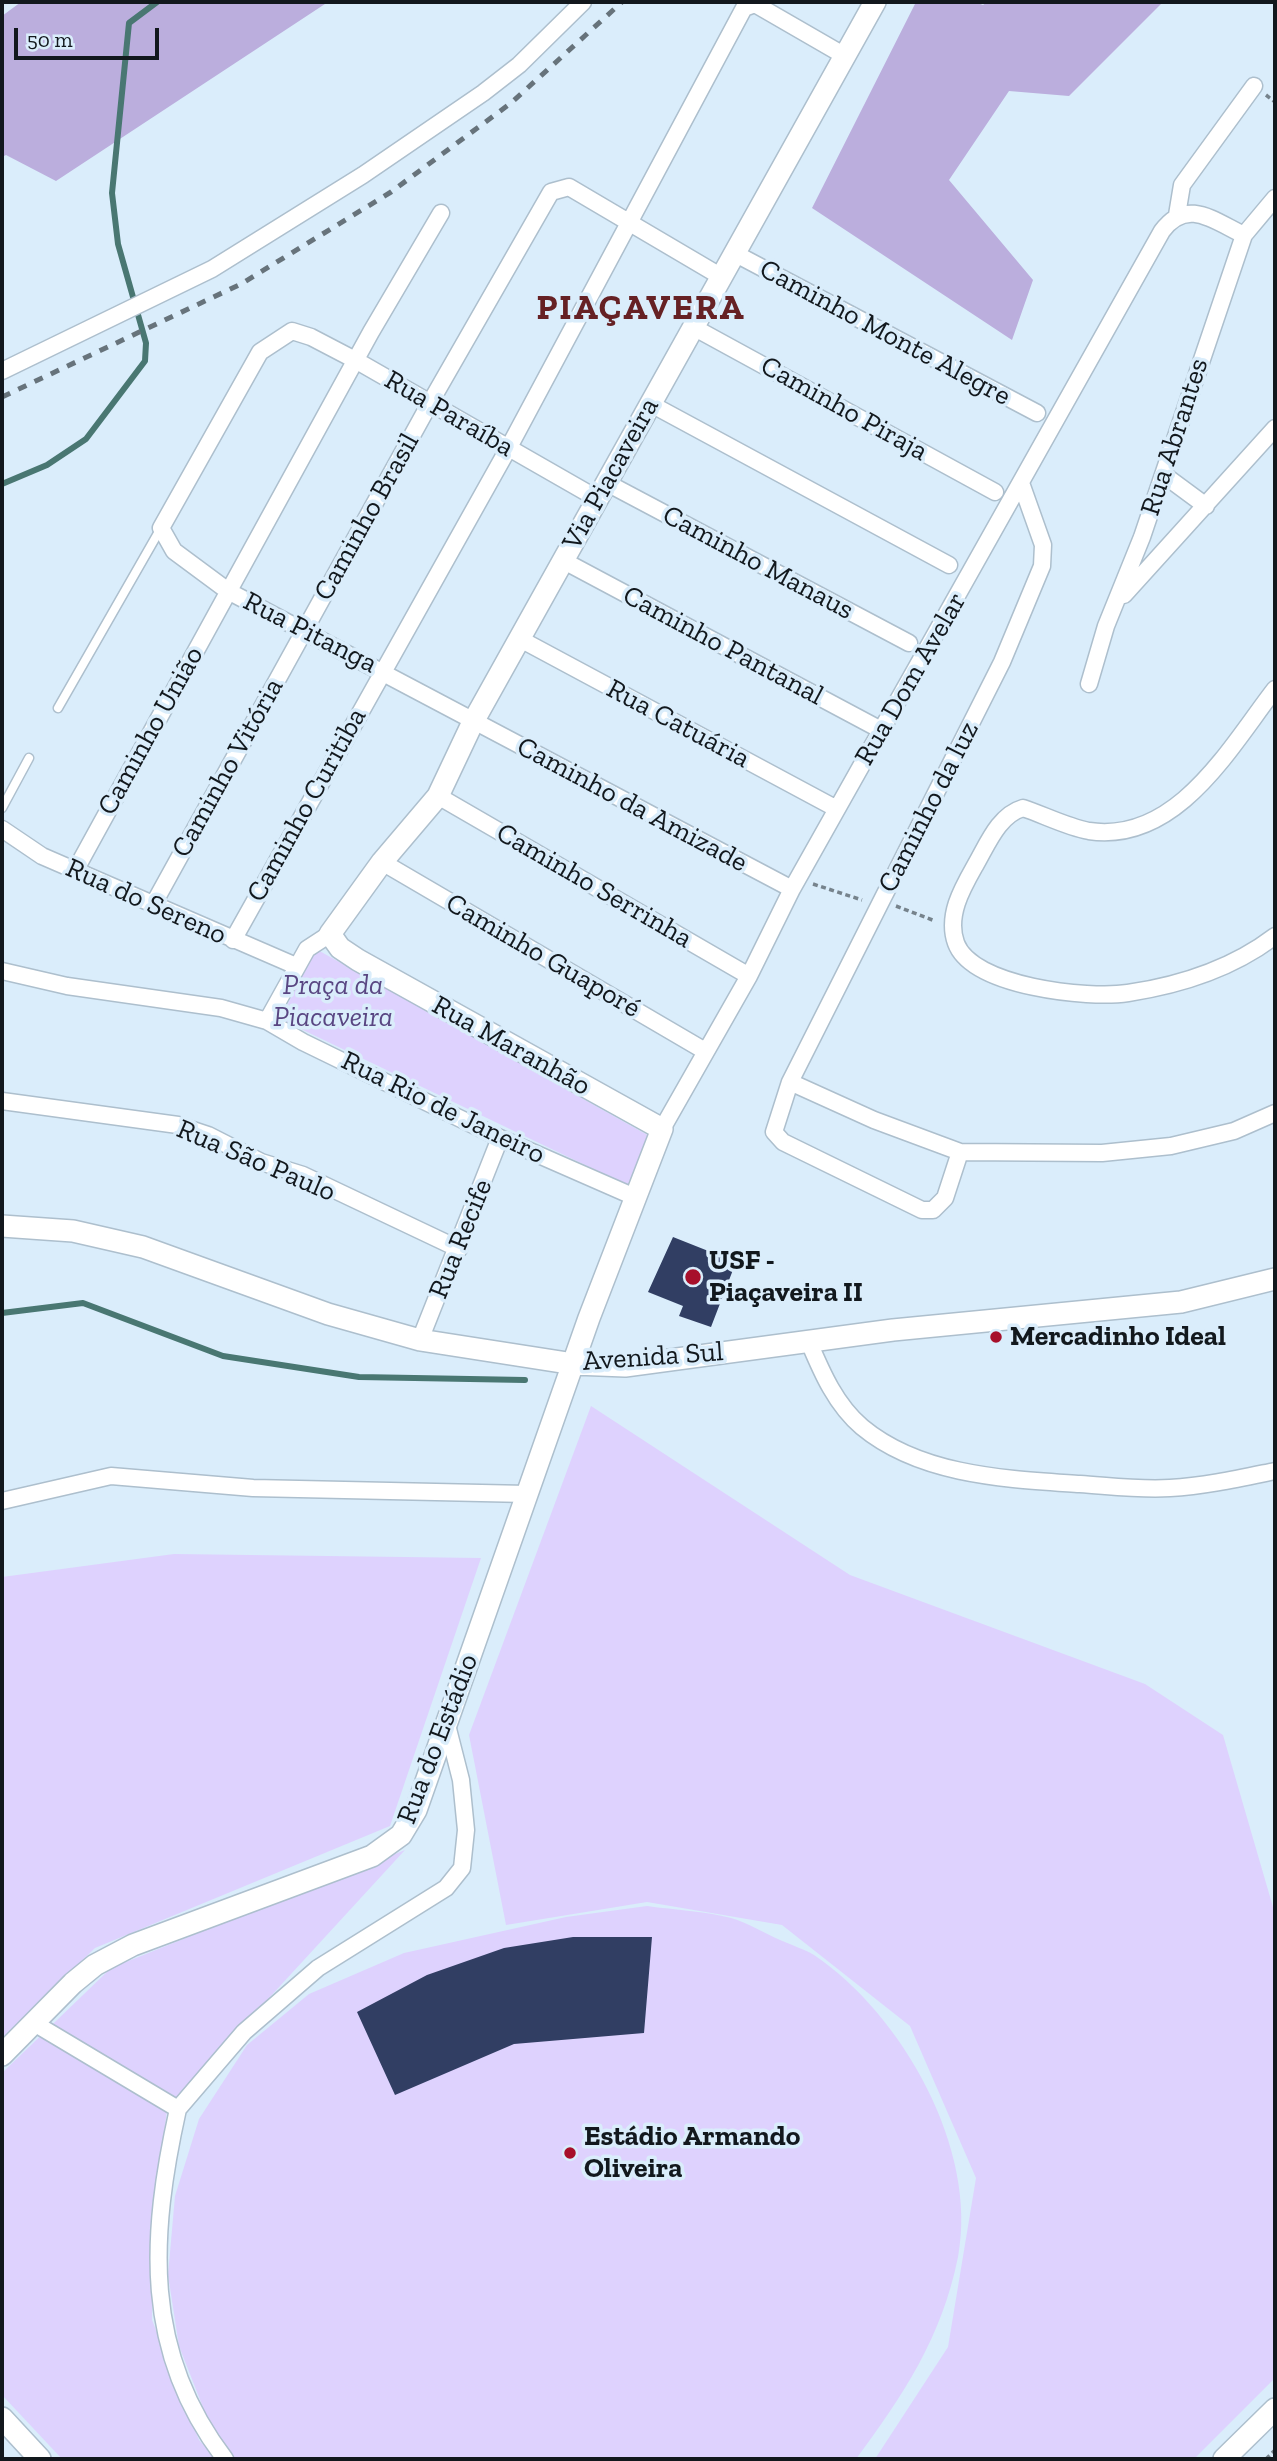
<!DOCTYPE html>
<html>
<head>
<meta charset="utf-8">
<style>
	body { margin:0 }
	#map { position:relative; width:1277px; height:2461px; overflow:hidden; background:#daedfb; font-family:"Zilla Slab",serif }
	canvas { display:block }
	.frame { position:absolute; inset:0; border:4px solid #12181d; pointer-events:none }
	.scale { position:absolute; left:14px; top:28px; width:145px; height:32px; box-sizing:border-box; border:4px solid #12181d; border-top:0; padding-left:9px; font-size:21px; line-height:24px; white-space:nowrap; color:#12181d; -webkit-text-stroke:5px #daedfb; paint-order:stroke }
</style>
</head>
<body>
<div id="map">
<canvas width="1277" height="2461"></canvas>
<div class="frame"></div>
<div class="scale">50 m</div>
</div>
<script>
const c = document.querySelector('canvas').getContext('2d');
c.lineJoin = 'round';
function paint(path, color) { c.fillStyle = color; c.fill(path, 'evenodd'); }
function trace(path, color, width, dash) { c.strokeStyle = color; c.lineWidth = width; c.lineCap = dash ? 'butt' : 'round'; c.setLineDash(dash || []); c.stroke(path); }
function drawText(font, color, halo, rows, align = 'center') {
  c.font = font + ' "Zilla Slab",serif'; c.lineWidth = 7; c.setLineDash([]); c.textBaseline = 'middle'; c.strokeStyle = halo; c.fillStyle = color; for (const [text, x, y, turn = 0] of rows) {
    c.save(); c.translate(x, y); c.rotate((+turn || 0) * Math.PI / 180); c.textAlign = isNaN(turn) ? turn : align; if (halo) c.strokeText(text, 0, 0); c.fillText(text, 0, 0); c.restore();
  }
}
paint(new Path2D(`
	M316,949L651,1137L631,1187L280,1019Z
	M591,1406L850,1575L1145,1684L1223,1735L1275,1914V2378L1194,2459H875L948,2347L976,2178L910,2026L782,1925L647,1902L506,1925L469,1735Z
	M174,1554L481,1558L390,1826L95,1948L2,2038V1577Z
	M405,1850L167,2109L153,2232L152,2320L199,2440L216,2459H62L2,2395V2073L111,1968Z
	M647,1906C675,1910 705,1911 731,1918C748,1923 764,1933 780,1940C791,1945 804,1949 814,1955C902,2014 979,2150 958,2257C942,2337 903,2396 856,2459H234L206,2415L179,2346L168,2275L175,2196L199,2119L247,2045L309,1994L404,1953L566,1917Z`), '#ded2fe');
paint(new Path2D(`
	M21,2H328L56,181L6,155L2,157V16Z
	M916,2H975L983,5L987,2H1163L1069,96L1009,91L949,180L1033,280L1012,340L812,208Z`), '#bbaedd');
trace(new Path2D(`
	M2,484L47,465L86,439L145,361L146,343L118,244L112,193L129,23L157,2
	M2,1313L83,1303L223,1356L359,1377L525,1380`), '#497772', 6);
paint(new Path2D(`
	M673,1237L736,1262L711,1327L679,1316L683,1306L648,1292Z
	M573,1937H652L644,2033L514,2044L395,2095L357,2012L427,1975L504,1948Z`), '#313e63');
const service = new Path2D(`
	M58,708L161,528
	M2,808L29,758`);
const minor = new Path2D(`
	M1177,215L1182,185L1254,86
	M734,253L1037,413
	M693,327L995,492
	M2,371L212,269L363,175L483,93L519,65L583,2
	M649,403L949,565
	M1164,475L1206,506
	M607,483L909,643
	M598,499L357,361L311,337L292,331L260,352L161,528L174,551L228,591L792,889
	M564,561L881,730
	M1124,595L1275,428
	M520,639L837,809
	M1089,684L1106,626L1142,537L1244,235L1275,198
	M1275,689C1230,747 1177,844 1089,831C1067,827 1044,815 1023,808C999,815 988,843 976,864C963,887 946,915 956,943C972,987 1088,999 1128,993C1181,985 1233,968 1275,936
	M438,796L749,976
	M2,829L42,856L296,966
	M382,862L705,1051
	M75,871L371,332L441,213
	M153,905L430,403L551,192L569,187L720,276
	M233,940L508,449L744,8L755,4L845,56
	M2,971L67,986L221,1008L267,1021L303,1042L500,1138L637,1198
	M267,1021L307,949L330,934
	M790,1082L874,1120L960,1152L1102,1153L1171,1146L1234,1131L1275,1113
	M2,1101L178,1125L208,1135L261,1162L303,1175L459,1249
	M662,1129L749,976L792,889L1162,231C1187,197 1214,221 1244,235
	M960,1152L945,1198L933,1210H922L783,1142L774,1132L790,1082L1002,662L1042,566L1043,545L1021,483
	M420,1340L500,1138
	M809,1342C822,1373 836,1405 862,1427C921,1476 1007,1479 1080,1484C1110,1486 1140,1490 1170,1488C1206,1486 1241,1478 1275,1471
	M2,1501L111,1476L253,1488L527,1494
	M34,2023L178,2109L244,2032L318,1968L446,1888L462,1868L466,1830L461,1780L447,1725
	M178,2109C150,2235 142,2351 225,2459`);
const tertiary = new Path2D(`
	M2,1226L73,1231L143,1247L328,1314L420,1340L574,1364L625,1366L893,1330L1181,1302L1275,1279
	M2,2055L73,1983L95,1965L133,1945L372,1856L401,1835L416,1810L589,1318L662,1129L358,960L340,948L330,934L382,862L438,796L473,722L875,2
	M2,2418L40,2459
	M1224,2459L1275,2409`);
trace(service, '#adbfcd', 11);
trace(minor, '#adbfcd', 19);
trace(tertiary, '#adbfcd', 24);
trace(new Path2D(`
	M1266,95L1275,102
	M813,884L862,900
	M896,906L935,921
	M1266,2459L1275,2450`), '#76838c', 3.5, [5, 3.5]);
trace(service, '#fff', 8);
trace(minor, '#fff', 16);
trace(tertiary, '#fff', 21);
trace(new Path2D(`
	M2,397L241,284L391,192L511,103L622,2`), '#67737b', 5, [9, 9]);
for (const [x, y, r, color] of [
	[693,1277,9,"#a70f2a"],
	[996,1337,7,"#a70f2a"],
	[570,2153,7,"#a70f2a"]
]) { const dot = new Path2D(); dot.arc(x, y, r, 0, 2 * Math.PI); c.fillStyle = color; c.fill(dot); trace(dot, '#daedfb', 2.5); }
drawText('28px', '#12181d', '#daedfb', [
	["Caminho Monte Alegre",885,333,28],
	["Caminho Piraja",844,409,29],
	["Rua Paraíba",449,414,30],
	["Rua Abrantes",1175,437,-72],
	["Via Piacaveira",611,474,-61],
	["Caminho Brasil",367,517,-61],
	["Caminho Manaus",758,563,28],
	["Rua Pitanga",310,633,27],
	["Caminho Pantanal",723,646,28],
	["Rua Dom Avelar",911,679,-60],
	["Rua Catuária",678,724,28],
	["Caminho União",151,731,-61],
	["Caminho Vitória",228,768,-61],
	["Caminho Curitiba",307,805,-61],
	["Caminho da Amizade",632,805,28],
	["Caminho da luz",929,807,-63],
	["Caminho Serrinha",594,886,30],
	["Rua do Sereno",146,902,24],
	["Caminho Guaporé",543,956,30],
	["Rua Maranhão",511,1046,29],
	["Rua Rio de Janeiro",443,1108,26],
	["Rua São Paulo",256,1161,23],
	["Rua Recife",461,1239,-68],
	["Avenida Sul",653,1357,-4],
	["Rua do Estádio",438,1739,-69]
]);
drawText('italic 28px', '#594682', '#daedfb', [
	["Praça da",333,986],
	["Piacaveira",333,1018]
]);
drawText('bold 28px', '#12181d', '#daedfb', [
	["USF -",709,1261],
	["Piaçaveira II",709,1293],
	["Mercadinho Ideal",1010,1337],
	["Estádio Armando",584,2137],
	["Oliveira",584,2169]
], 'left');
c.letterSpacing = '2px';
drawText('bold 35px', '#662124', '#daedfb', [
	["PIAÇAVERA",641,309]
]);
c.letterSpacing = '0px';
</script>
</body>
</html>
